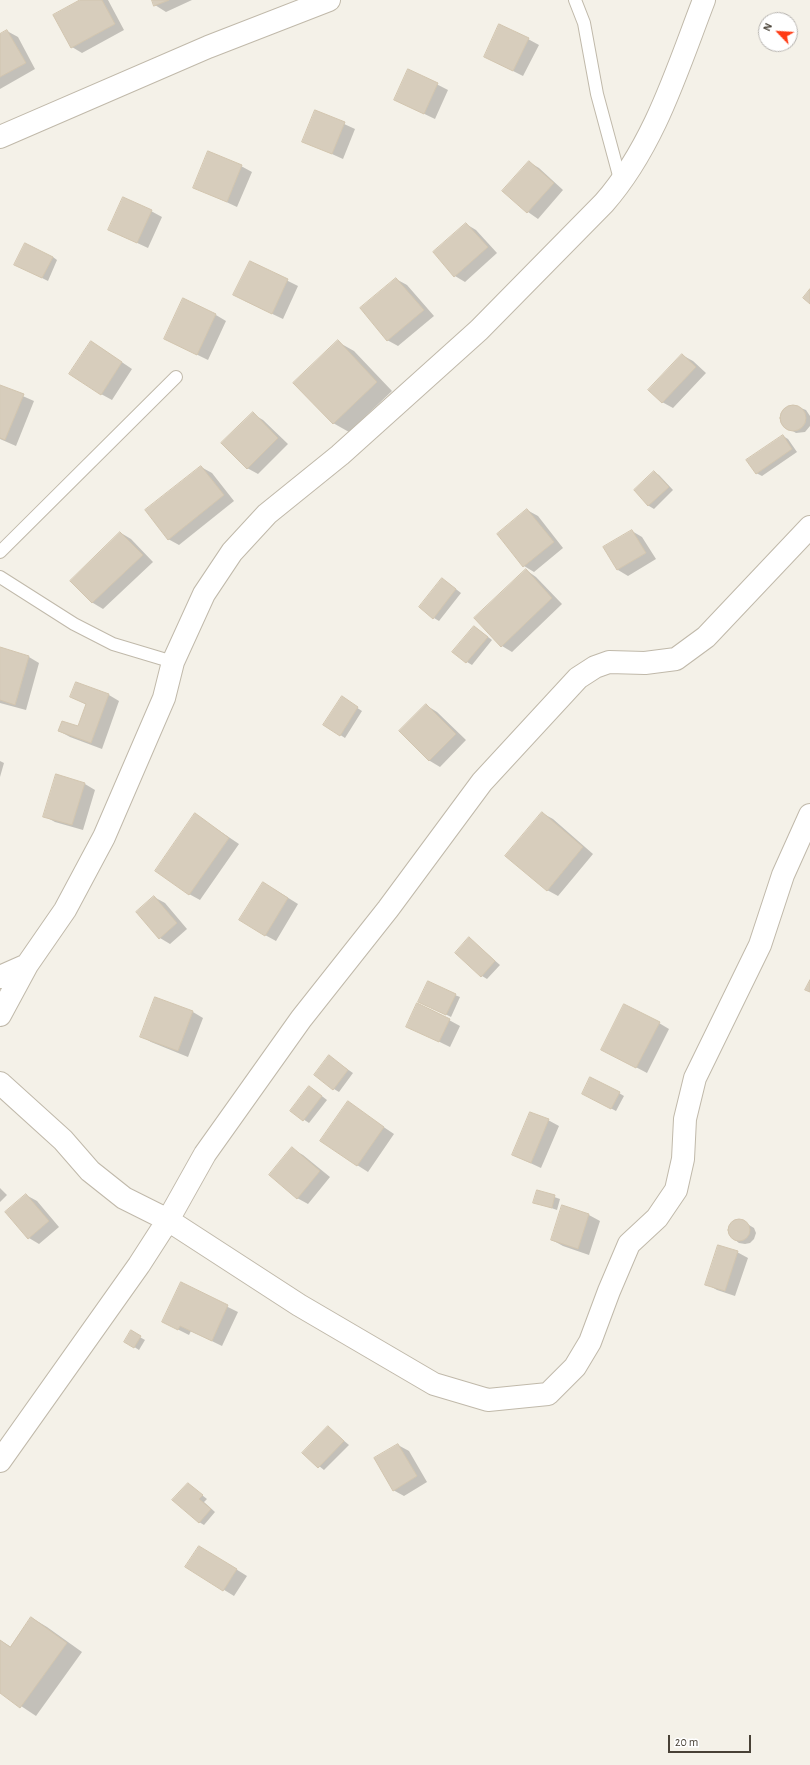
<!DOCTYPE html>
<html>
<head>
<meta charset="utf-8">
<style>
	body { margin:0 }
	#map { position:relative; width:810px; height:1765px; overflow:hidden; background:#f4f1e8; font-family:"Alegreya Sans",sans-serif }
	canvas { display:block }
	.north { position:absolute; left:758px; top:12px; width:40px; height:40px; box-sizing:border-box; background:#fff; border:1px solid #b6b3af; border-radius:50%; rotate:295deg; font-size:11px; font-weight:700; line-height:16px; text-align:center; color:#484136 }
	.north::after { content:''; display:block; margin:auto; width:14px; height:18px; background:#ff3b14; clip-path:polygon(50% 0,100% 100%,50% 72%,0 100%) }
	.scale { position:absolute; left:668px; top:1735px; width:83px; height:18px; box-sizing:border-box; border:2px solid #484136; border-top:0; padding-left:5px; font-size:12px; line-height:14px; white-space:nowrap; color:#484136; -webkit-text-stroke:3px #fff; paint-order:stroke }
</style>
</head>
<body>
<div id="map">
<canvas width="810" height="1765"></canvas>
<div class="north">N</div>
<div class="scale">20 m</div>
</div>
<script>
const c = document.querySelector('canvas').getContext('2d');
c.lineJoin = 'round';
function paint(path, color) { c.fillStyle = color; c.fill(path, 'evenodd'); }
function trace(path, color, width, dash) { c.strokeStyle = color; c.lineWidth = width; c.lineCap = dash ? 'butt' : 'round'; c.setLineDash(dash || []); c.stroke(path); }
paint(new Path2D(`
	M82,0H108L124,30L82,53L72,47Z
	M153,0H192L166,12L155,5Z
	M7,31L18,37L35,69L0,89V35Z
	M528,39L539,45L523,76L495,62Z
	M409,70L448,90L435,119L395,100Z
	M316,111L355,129L343,159L303,141Z
	M529,162L539,168L563,190L538,219L528,212L504,191Z
	M241,166L252,172L237,207L194,187Z
	M151,211L162,217L148,248L120,235Z
	M466,224L476,230L497,253L465,282L455,276Z
	M53,257L57,260L48,281L20,267Z
	M250,262L298,286L283,319L245,301Z
	M396,279L407,285L434,316L398,346L387,340Z
	M216,315L226,321L208,360L165,339Z
	M338,342L354,351L392,391L349,432L333,423Z
	M101,348L132,369L112,400L101,394Z
	M682,355L693,361L706,373L673,408L662,402Z
	M0,386L34,401L16,446L0,439Z
	M793,405L806,410L810,416V426L805,432L796,433L783,425L781,414L783,410Z
	M253,414L263,420L288,444L258,474L247,468Z
	M783,436L788,439L797,452L762,476L756,473Z
	M201,467L212,473L234,501L179,545L168,539Z
	M654,472L659,475L673,490L654,509L649,506L635,490Z
	M527,510L538,516L563,548L534,572L524,566Z
	M632,531L642,537L656,559L628,576L618,570L604,547Z
	M121,533L131,539L153,562L103,609L93,603L72,581Z
	M526,570L536,577L562,604L512,652L502,646Z
	M447,582L461,593L439,621L434,618Z
	M475,627L492,640L472,665L467,662Z
	M0,648L29,657L39,663L26,710L0,703Z
	M109,695L119,701L102,749L70,737L59,731L78,727L87,705L72,697Z
	M342,698L362,711L345,738L325,725Z
	M426,705L437,712L466,740L440,767L430,761L400,731Z
	M0,761L4,763L0,777Z
	M85,784L95,790L83,830L55,822L44,816Z
	M542,813L553,819L593,854L558,896L547,890Z
	M196,815L239,844L200,900L189,894Z
	M274,889L298,904L276,941L265,935Z
	M154,897L165,903L187,929L170,944L160,938Z
	M469,938L500,965L487,979L482,976Z
	M455,995L460,997L451,1017L425,1004Z
	M156,998L193,1012L203,1018L188,1057L151,1042L141,1036Z
	M449,1020L460,1026L450,1047L407,1026Z
	M659,1023L669,1029L647,1073L613,1055Z
	M334,1060L353,1073L339,1092L334,1089Z
	M314,1090L327,1100L309,1123L291,1111Z
	M619,1093L624,1096L616,1111L588,1096Z
	M348,1103L394,1134L368,1172L357,1165Z
	M548,1120L559,1126L541,1168L513,1155Z
	M292,1149L303,1155L330,1177L308,1204L297,1198Z
	M0,1188L7,1195L0,1202Z
	M537,1191L560,1199L557,1210L534,1202Z
	M26,1195L37,1201L59,1227L39,1244L29,1238Z
	M563,1206L589,1215L600,1221L589,1255L563,1246L552,1240Z
	M739,1219L754,1228L756,1233L754,1239L750,1243L745,1244L739,1243L730,1236L728,1231L730,1225L733,1221Z
	M737,1252L748,1258L735,1296L717,1290L706,1284Z
	M181,1284L238,1312L222,1346L191,1331L189,1335L163,1322Z
	M131,1332L145,1340L139,1350L125,1341Z
	M328,1427L349,1445L324,1470L303,1453Z
	M398,1445L409,1451L427,1482L404,1496L393,1490Z
	M188,1484L207,1499L204,1502L215,1512L204,1525L199,1522Z
	M210,1553L247,1576L234,1596L187,1567Z
	M32,1618L47,1627L82,1652L36,1716L0,1692V1640L11,1647Z`), '#0003');
const building = new Path2D(`
	M80,0H102L115,24L71,48L53,15Z
	M152,0H169L154,6Z
	M499,24L529,38L513,71L484,57Z
	M7,30L26,63L0,77V34Z
	M408,69L438,83L424,114L394,100Z
	M315,110L345,122L332,154L302,142Z
	M208,151L242,165L227,202L193,188Z
	M529,161L554,183L527,213L502,191Z
	M123,197L152,210L137,243L108,230Z
	M466,223L488,247L454,277L433,252Z
	M25,243L53,257L42,278L14,265Z
	M250,261L288,279L272,314L233,295Z
	M396,278L424,310L387,341L360,308Z
	M810,289V304L803,298Z
	M183,298L216,314L197,355L164,339Z
	M338,340L377,382L333,424L293,383Z
	M91,341L122,362L101,395L69,374Z
	M682,354L696,367L662,403L648,390Z
	M0,385L24,394L5,440L0,438Z
	M780 418a13 13 0 1 1 26 0a13 13 0 1 1-26 0Z
	M253,412L278,438L247,469L221,443Z
	M783,435L792,449L756,474L746,460Z
	M201,466L224,495L168,540L145,510Z
	M654,471L669,487L648,506L634,490Z
	M527,509L554,542L523,567L497,534Z
	M632,530L646,553L617,570L603,547Z
	M120,532L143,555L92,603L70,581Z
	M526,569L552,598L501,647L474,618Z
	M442,578L456,589L433,619L419,607Z
	M474,626L488,637L466,663L452,652Z
	M0,647L29,656L15,705L0,700Z
	M76,682L109,694L91,743L58,731L62,721L78,726L86,704L70,697Z
	M342,696L358,707L340,736L323,725Z
	M426,704L456,734L429,761L399,731Z
	M56,774L85,783L72,825L43,817Z
	M542,812L583,847L547,891L505,856Z
	M195,813L229,838L189,895L155,871Z
	M263,882L288,898L265,936L239,920Z
	M154,896L177,923L159,939L136,912Z
	M469,937L495,961L481,977L455,953Z
	M810,980V992L805,990Z
	M428,981L456,994L446,1015L418,1002Z
	M155,997L193,1011L178,1051L140,1037Z
	M417,1003L450,1019L439,1042L406,1027Z
	M624,1004L660,1022L636,1068L601,1050Z
	M329,1055L348,1070L333,1090L314,1075Z
	M590,1077L620,1092L611,1109L582,1094Z
	M309,1086L322,1096L303,1121L290,1111Z
	M348,1101L384,1127L357,1166L320,1141Z
	M530,1112L549,1119L531,1163L512,1155Z
	M292,1147L320,1171L297,1199L269,1175Z
	M537,1190L555,1195L552,1208L533,1203Z
	M26,1194L49,1221L28,1239L5,1212Z
	M562,1205L589,1214L578,1249L551,1240Z
	M728 1230a11 11 0 1 1 22 0a11 11 0 1 1-22 0Z
	M718,1245L738,1251L725,1291L705,1285Z
	M181,1282L228,1305L212,1341L180,1326L178,1330L162,1322Z
	M131,1330L141,1336L134,1348L124,1342Z
	M328,1426L344,1441L318,1468L302,1453Z
	M398,1444L417,1476L393,1491L374,1458Z
	M188,1483L203,1495L199,1499L211,1509L199,1523L172,1500Z
	M199,1546L237,1569L223,1591L185,1567Z
	M31,1617L67,1643L20,1708L0,1693V1640L10,1647Z`);
paint(building, '#d7cdbc');
trace(building, '#d2c5af', 1);
const lane = new Path2D(`
	M575,0L584,23L597,94L621,183
	M0,552L176,377
	M0,577L74,624L113,644L173,662`);
const street = new Path2D(`
	M0,137L208,47L329,0
	M0,977L27,965L65,910L104,837L164,698L173,662L204,594L232,552L267,514L340,455L479,330L604,203C654,146 677,70 704,0
	M0,1015L27,965
	M0,1083L63,1140L90,1171L124,1198L168,1220L299,1305L434,1384L488,1400L548,1394L575,1367L590,1342L609,1291L629,1244L657,1218L676,1190L683,1159L685,1119L695,1078L760,945L783,875L810,815
	M0,1461L139,1265L168,1220L205,1154L301,1019L388,909L482,782L578,678L595,667L609,662L645,663L676,659L706,637L810,527`);
trace(lane, '#c0b9aa', 14);
trace(street, '#c0b9aa', 24);
trace(lane, '#fff', 12);
trace(street, '#fff', 22);
</script>
</body>
</html>
